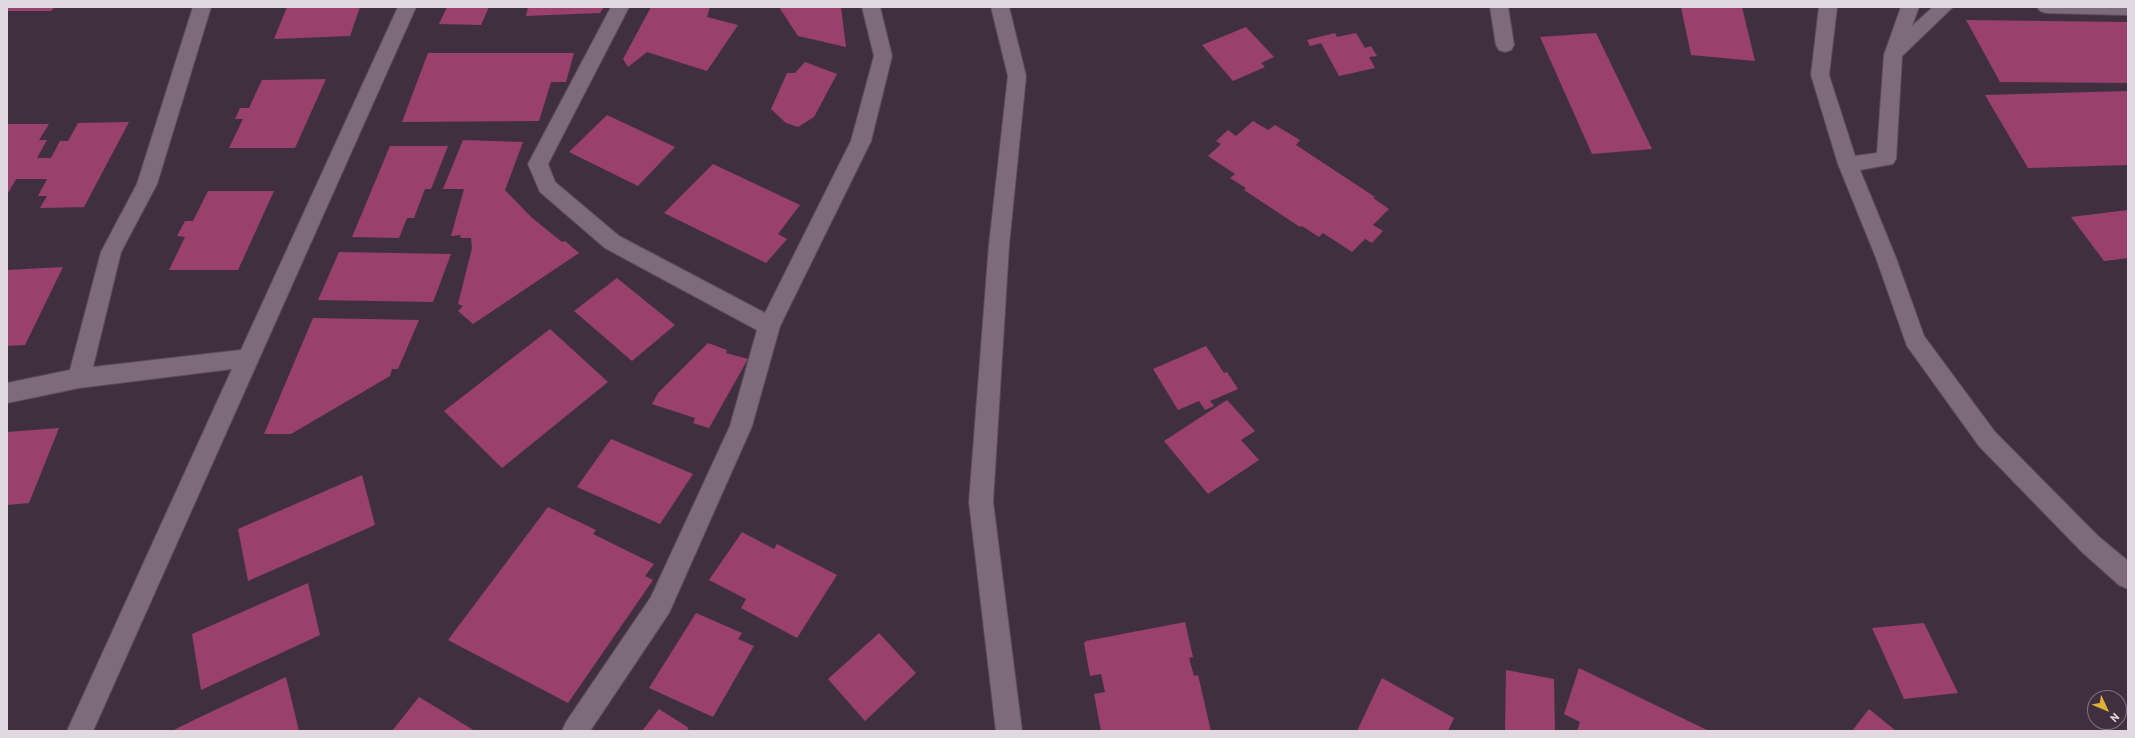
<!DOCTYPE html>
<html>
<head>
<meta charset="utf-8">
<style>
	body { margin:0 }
	#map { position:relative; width:2135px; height:738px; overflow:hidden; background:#40303f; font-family:Barlow,sans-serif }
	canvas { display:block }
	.frame { position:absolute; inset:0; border:8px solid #e2d8e1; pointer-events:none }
	.north { position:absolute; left:2087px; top:690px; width:40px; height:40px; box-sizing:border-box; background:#40303f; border:1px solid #817380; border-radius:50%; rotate:134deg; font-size:11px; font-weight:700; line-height:16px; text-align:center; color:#e2d8e1 }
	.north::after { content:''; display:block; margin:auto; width:14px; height:18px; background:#ddb133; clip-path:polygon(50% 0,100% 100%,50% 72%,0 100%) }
</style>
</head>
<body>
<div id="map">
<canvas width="2135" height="738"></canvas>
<div class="frame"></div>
<div class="north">N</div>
</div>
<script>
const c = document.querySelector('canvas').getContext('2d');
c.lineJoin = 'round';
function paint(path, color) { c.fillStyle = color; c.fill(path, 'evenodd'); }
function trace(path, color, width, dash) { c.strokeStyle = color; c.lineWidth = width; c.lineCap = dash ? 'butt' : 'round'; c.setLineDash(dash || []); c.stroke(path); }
paint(new Path2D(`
	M7,7H55L51,11H7Z
	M287,7H360L350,36L274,39Z
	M447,7H489L481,25L439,24Z
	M528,7H604L600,13L526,16Z
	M651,7H710L707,17L738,25L707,71L647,52L628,67L623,59Z
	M779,7H841L846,47L798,36Z
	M1681,7H1742L1755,61L1691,55Z
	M1966,20L2128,22V83L2000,82Z
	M1246,27L1274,57L1261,63L1265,67L1233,81L1202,45Z
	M1335,33L1337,37L1356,33L1365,48L1371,46L1377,56L1369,57L1375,68L1339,76L1321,43L1310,46L1307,40Z
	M1596,33L1652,149L1592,154L1540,37Z
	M428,53H574L566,82H551L539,121L402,122Z
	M805,62L837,74L814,117L798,127L786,123L771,109L787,73H795Z
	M326,79L295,148H229L243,119H235L240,108H249L262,80Z
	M2128,91V165L2028,168L1985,95Z
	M607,115L675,147L638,186L569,152Z
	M1253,121L1268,130L1275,125L1300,140L1296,145L1375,197L1373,198L1389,209L1373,225L1383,231L1372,243L1365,239L1352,252L1323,233L1319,237L1302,226L1300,227L1244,190L1246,188L1230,178L1235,174L1208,156L1221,144L1216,141L1228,130L1236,136Z
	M129,122L84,207L40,208L47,196H38L47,179H16L7,195V124H49L39,140H47L37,158H51L60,141H68L78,123Z
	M463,140L523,142L505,190L531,217L562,242L565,241L579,253L473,324L458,311L463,306L458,304L472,248L471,238H460L461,235L451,236L464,189H443Z
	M390,146H448L431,189H425L414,218H407L399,238L352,237Z
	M713,164L800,205L778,234L787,239L766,263L664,213Z
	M208,191H274L238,270H169L185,237L177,236L185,221H193Z
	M2128,210V258L2104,261L2071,217Z
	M339,252L451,254L433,302L318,300Z
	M63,267L25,345L7,346V270Z
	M617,278L675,325L632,361L574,311Z
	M313,318L419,320L398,369H392L390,376L291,434H264Z
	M550,329L608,382L502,468L444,411Z
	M708,343L727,350L726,353L748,359L709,428L693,423L695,418L652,404L658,393Z
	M1206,346L1224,373L1227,372L1238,389L1210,401L1214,406L1205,410L1199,401L1178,410L1153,369Z
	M1227,400L1255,431L1241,440L1259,460L1208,494L1164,441Z
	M59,428L29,503L7,505V432Z
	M611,439L693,474L660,524L577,487Z
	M362,475L375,525L248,581L238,529Z
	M548,507L596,530L593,534L654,564L645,576L653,580L568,703L448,640Z
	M742,532L774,549L777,544L837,575L797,638L741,608L746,599L709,580Z
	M308,583L320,635L201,690L192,634Z
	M696,613L742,633L738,639L754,646L713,717L649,688Z
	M1185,622L1193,657L1189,658L1194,676L1198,675L1211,731H1101L1094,694L1105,692L1101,674L1090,676L1084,643L1086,642V641Z
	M1924,623L1958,693L1904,699L1872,628Z
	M879,633L916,673L865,721L828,679Z
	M1579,668L1651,703L1709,731H1577L1580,722L1564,714Z
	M1506,670L1554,679L1555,731L1505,730Z
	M286,677L299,731H172L198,718Z
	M1382,678L1454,718L1448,731H1357Z
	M419,697L475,731H392Z
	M659,709L689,728L686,731H642Z
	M1869,709L1896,731H1852Z`), '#99406d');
const street = new Path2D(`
	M193,7H211L157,184L121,252L93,367L241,350L398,7H416L93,731H67L232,369L79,388L7,403V383L70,370L101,252L137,184Z
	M611,7H629L548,164L555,182L619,236L765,313L851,141L874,56L862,7H880L892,56L871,141L780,326L752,426L669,613L590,731H562L566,722L651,597L730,426L757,330L605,248L540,192L528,164Z
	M991,7H1009L1026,76L1009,245L993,502L1022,731H996L969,502L989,245L1008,76Z
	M1490,7H1508L1514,45L1511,50L1505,52L1499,50L1496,45Z
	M1819,7H1837L1829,75L1855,156L1877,153L1884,55L1901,7H1919L1912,26L1933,7H1953L1902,56L1896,159L1893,164L1860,170L1896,258L1924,336L1995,432L2098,536L2128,561V589L2119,585L2082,552L1979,446L1907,346L1876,258L1838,164L1811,75Z
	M2037,7H2128V15L2046,13L2040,11Z`);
trace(street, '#5b4e5a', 2);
paint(street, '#7d6b7c');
</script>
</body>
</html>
